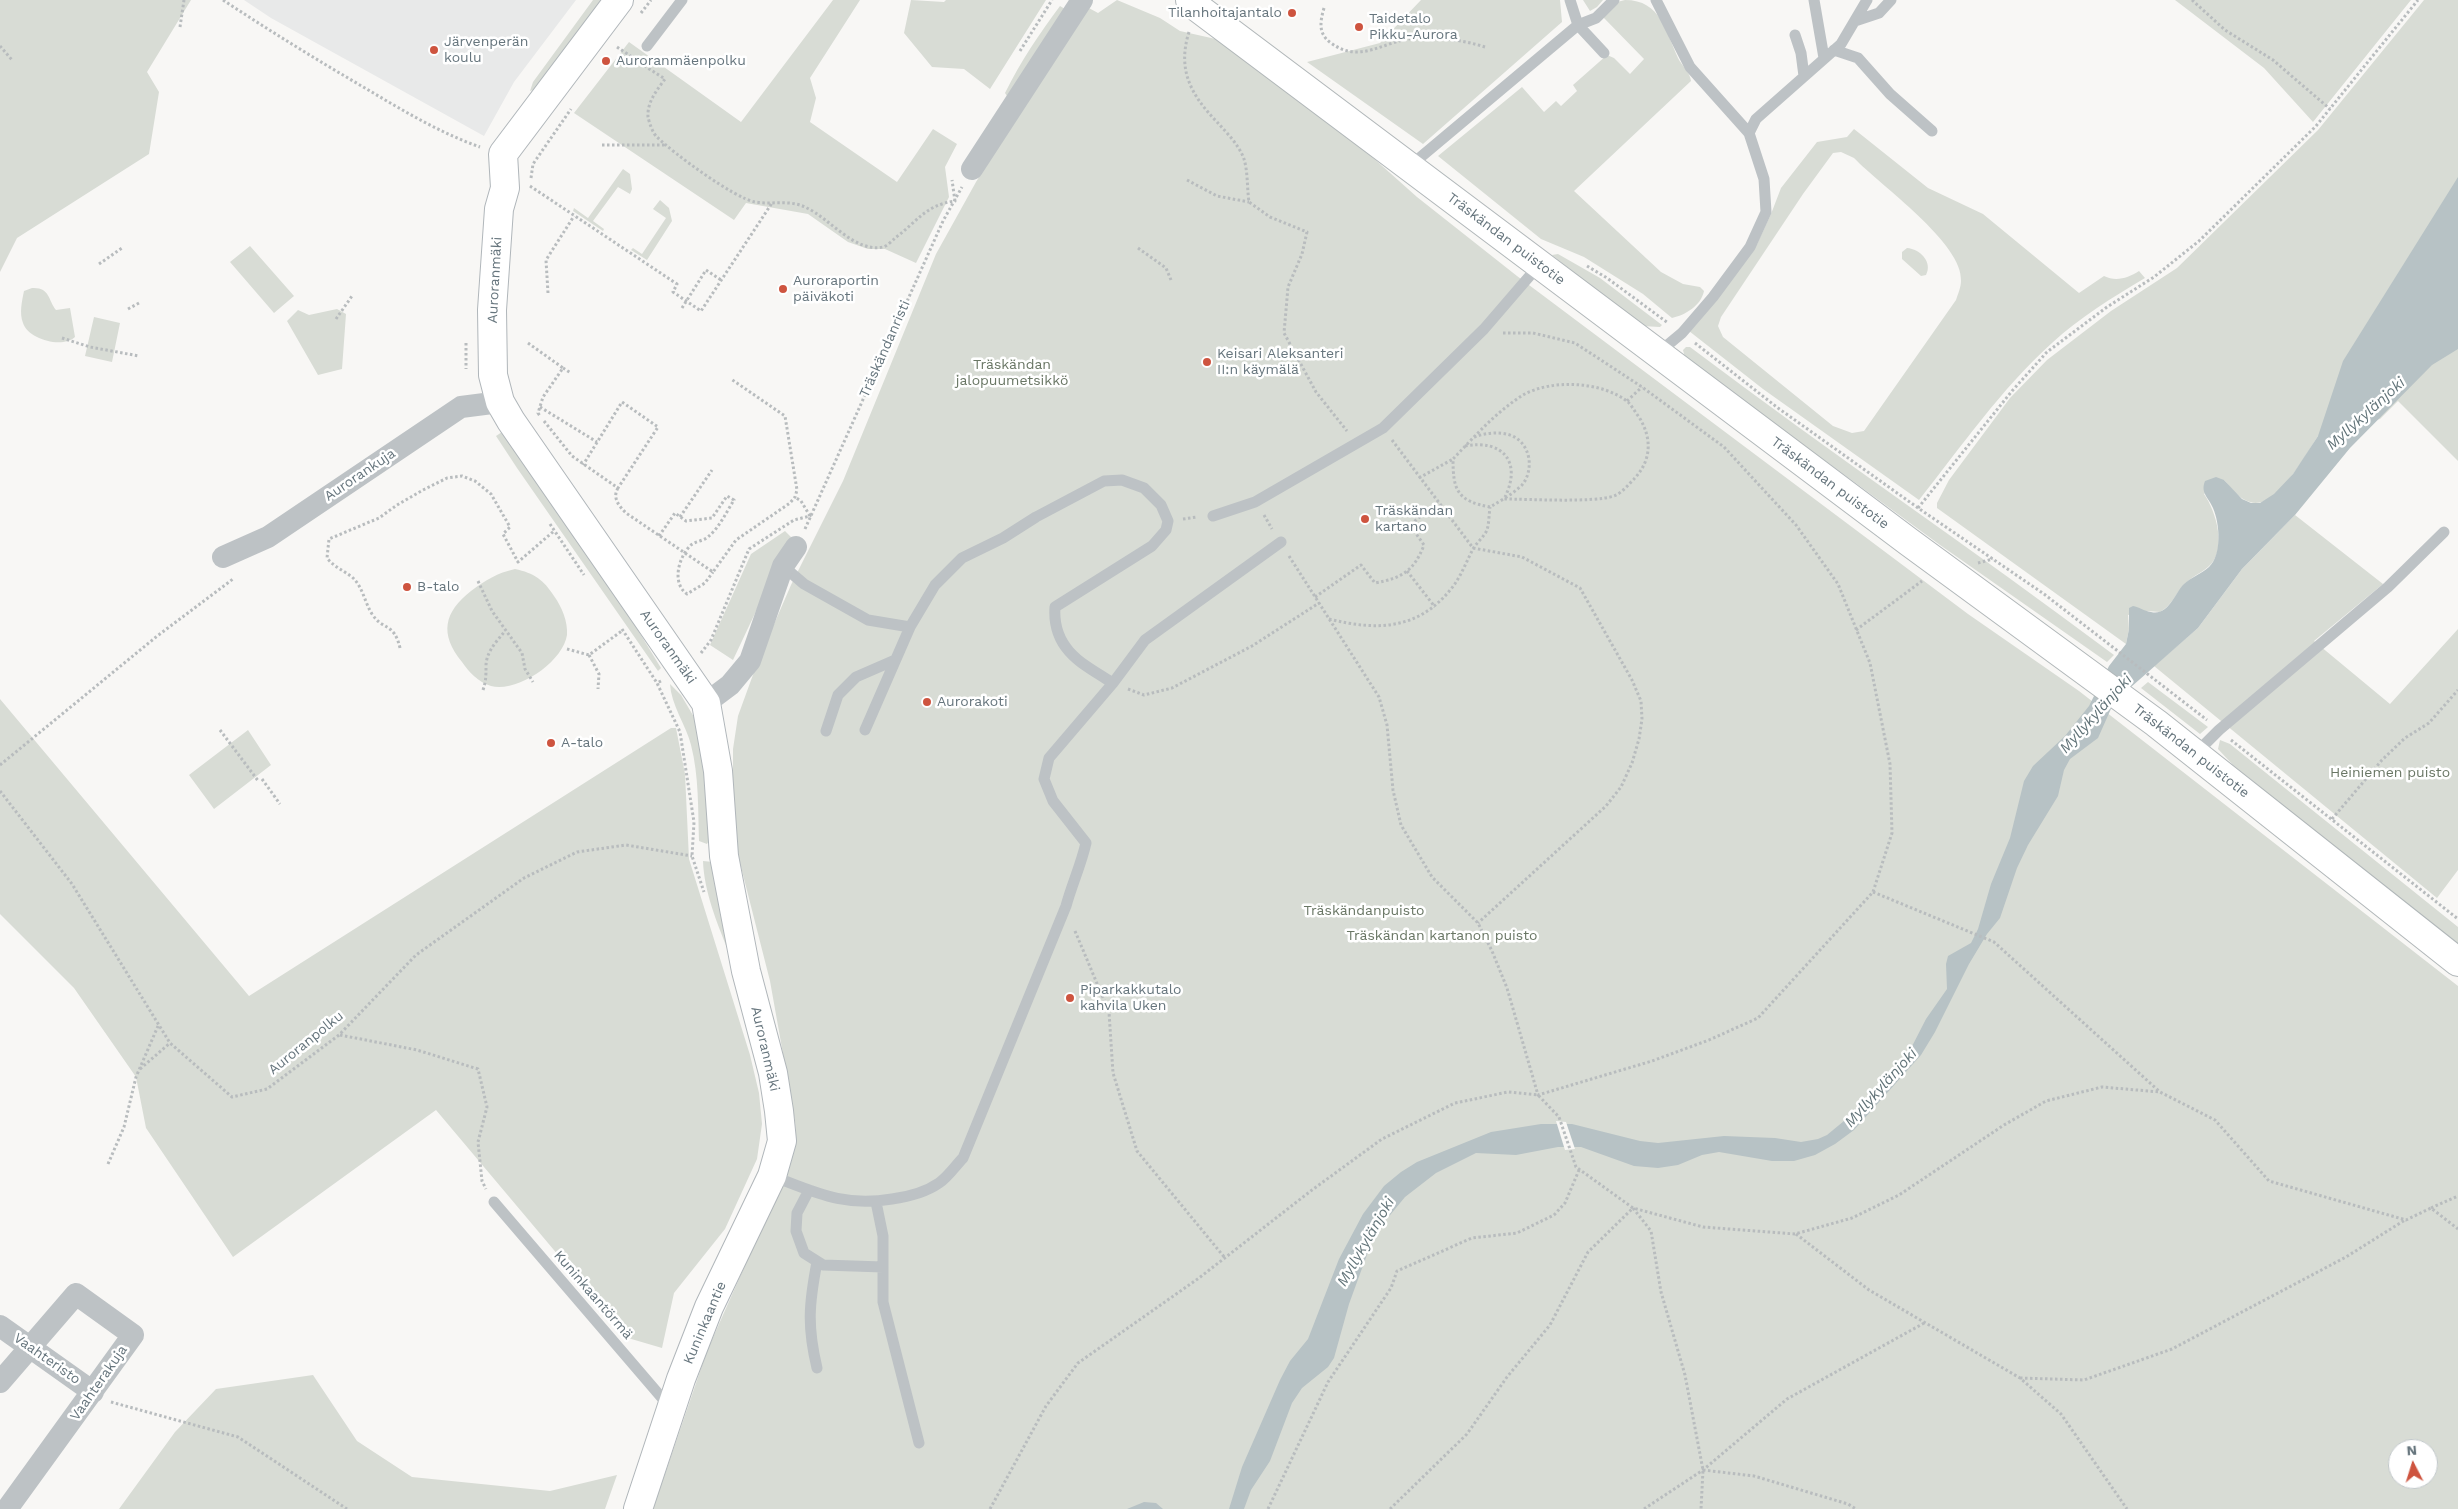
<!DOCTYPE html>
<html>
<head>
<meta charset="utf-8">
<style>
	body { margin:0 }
	#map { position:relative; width:2458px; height:1509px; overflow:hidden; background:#f8f7f5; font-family:"Work Sans",sans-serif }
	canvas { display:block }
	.north { position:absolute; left:2388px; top:1439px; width:50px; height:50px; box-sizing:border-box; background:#fff; border:1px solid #c2c8cb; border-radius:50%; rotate:355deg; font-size:14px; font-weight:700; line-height:20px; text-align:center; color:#66757d }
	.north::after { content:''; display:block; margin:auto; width:18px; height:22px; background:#ce543f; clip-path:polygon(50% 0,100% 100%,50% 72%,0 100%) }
</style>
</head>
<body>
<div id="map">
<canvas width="2458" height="1509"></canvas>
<div class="north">N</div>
</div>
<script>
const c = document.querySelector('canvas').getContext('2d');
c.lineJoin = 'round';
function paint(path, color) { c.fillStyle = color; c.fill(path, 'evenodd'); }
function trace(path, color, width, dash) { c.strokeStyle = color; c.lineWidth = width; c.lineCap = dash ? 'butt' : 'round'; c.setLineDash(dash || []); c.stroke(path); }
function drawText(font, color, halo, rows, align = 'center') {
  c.font = font + ' "Work Sans",sans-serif'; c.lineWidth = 5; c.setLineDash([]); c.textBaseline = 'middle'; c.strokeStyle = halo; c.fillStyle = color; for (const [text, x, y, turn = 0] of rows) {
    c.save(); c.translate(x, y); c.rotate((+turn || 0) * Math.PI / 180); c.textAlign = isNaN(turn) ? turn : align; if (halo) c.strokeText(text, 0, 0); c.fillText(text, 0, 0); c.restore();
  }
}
paint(new Path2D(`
	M244,0H576L514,82L484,136L271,18Z`), '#e8e9e9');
paint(new Path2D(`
	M0,0H191L147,72L159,92L149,154L17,238L0,272Z
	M593,0H604L539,88L530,91L533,82Z
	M833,0H860L810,78L816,98L810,122L897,182L933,129L957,144L945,167L949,197L916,263L885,249H868L848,242L808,214L746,203L734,220L574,113L629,42L741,122Z
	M911,0L944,2L946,0H1046L990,89L964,69L932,67L904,33Z
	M1117,0L1160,18L1180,31L1220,40L1334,123L1417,197L1517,276L1968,614L2079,691L2458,986V1509H653L707,1351L790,1164L796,1137L795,1121L770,981L740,863L733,823V749L738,716L758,661L791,585L843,481L936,254L976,182L1038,81L1087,7L1098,13ZM2398,1449H2428V1479H2398Z
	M1421,0H1560L1562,22L1423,144L1307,62L1380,43Z
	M1583,0H1603L1597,7L1590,11Z
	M1625,0C1661,0 1666,32 1678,58C1682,66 1690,72 1691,81L1574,191L1661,272L1683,284L1700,287L1704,291C1701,306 1685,315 1672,318L1643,294L1584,257L1541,239L1438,156L1522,87L1544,112L1556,101L1561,106L1577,91L1573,85L1607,55L1614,58L1630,74L1644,59L1603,17L1617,2Z
	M2175,0H2411L2313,122L2264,68Z
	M2424,0H2458V461L2398,401L2380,419L2318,436C2306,454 2276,511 2250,502C2239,499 2231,488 2224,480L2204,494C2216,511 2228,551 2208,567C2200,574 2190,577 2183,586C2175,595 2171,606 2160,612L2147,611L2128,615L2129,629L2126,644L1937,508V503L1949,480L2010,398L2047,360L2111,311L2177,268L2318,130Z
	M1060,6L1065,9L1007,96L1005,93C1021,61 1039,34 1060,6Z
	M1854,129L1928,188L1983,214L2079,293L2104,276C2116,282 2128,278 2139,271L2145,278C2113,297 2079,318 2052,343C2001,389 1961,447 1919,500L1763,389L1689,331L1757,244L1771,214L1781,188L1817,142L1847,137ZM1841,152L1854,158C1880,185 1964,244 1961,281C1961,287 1958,294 1956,300L1864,431L1852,433L1833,426L1723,337L1718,326L1721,317L1803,194L1833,153Z
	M623,169L630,174L632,189L630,194L618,187L593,221L604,229L603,231L573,211L574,208L588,218Z
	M660,200L669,208L672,221L647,260L631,250L633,248L642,254L666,218L653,209Z
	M250,246L294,296L274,313L230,262Z
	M1907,248C1920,249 1933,262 1926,275L1921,276L1902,259V252Z
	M1558,254L1600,278L1662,325L1660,327L1642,326L1552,255Z
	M32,288C50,287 48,300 56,310L70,308L75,337C62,349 28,339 23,323C19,313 22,301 24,291Z
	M337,309L346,314L342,369L318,375L287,321L298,310L309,315Z
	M94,317L120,323L112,362L85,356Z
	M1686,347H1690C1829,452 1974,550 2114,655L2107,662L1940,545L1685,358L1683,350Z
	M502,432L625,609L661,668L658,671L517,468L496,436Z
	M2295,515L2383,584L2314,641L2390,704L2458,629V870L2437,898L2154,666L2198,628L2242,569Z
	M785,531L791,537L733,660L710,645L751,554Z
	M515,569C534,573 544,580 554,596C562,607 568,622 567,635C563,662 517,693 491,686C478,682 469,672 462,662C439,634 444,612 471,591C486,580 497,573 515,569Z
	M2148,682L2208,727L2200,734L2141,688Z
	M670,684L681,695L701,729L711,837L707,844L699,841C698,810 699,776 691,745C686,725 671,705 670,684Z
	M0,699L249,996L671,728H676L685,774L689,859L750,1055L759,1093L762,1124L757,1159L725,1229L674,1293L662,1348L628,1338L436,1110L233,1257L146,1128L136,1077L74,988L0,914Z
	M248,730L271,765L214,809L189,775Z
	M2220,740L2230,744L2458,927V947L2233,765L2218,749Z
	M703,861L713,862L728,950C717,923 704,891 703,861Z
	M313,1375L357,1441L412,1477L550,1491L617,1475L605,1509H119L175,1432L216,1389Z`), '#d8dcd5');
paint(new Path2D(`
	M2458,177V349L2432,365L2350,448L2295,515L2242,569L2198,628L2114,702L2098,738L2070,759L2064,770L2058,796L2028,845L2017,868L2000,918L1987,934L1969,964L1935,1032L1921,1055L1854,1130L1835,1144L1815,1155L1794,1161H1772L1719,1152L1702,1155L1678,1165L1658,1168L1634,1166L1581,1147H1558L1516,1155L1476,1153L1436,1173L1405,1197L1386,1220L1372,1241L1349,1304L1334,1358L1328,1367L1302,1388L1292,1403L1270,1461L1251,1490L1244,1509H1229L1242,1467L1280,1380L1290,1361L1308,1339L1339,1259L1363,1214L1384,1186L1401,1172L1417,1162L1491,1132L1541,1124H1572L1640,1141L1658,1143L1724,1136L1775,1138L1801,1142L1818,1139L1827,1135L1867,1102L1906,1058L1926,1019L1947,989L1946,964L1948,956L1971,943L1978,929L1991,884L2010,838L2024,781L2033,766L2065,736L2089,706L2109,666L2126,644L2129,629V608L2133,606C2139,607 2144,611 2151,612C2168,616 2174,595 2183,585C2191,577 2201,574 2209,567C2222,555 2220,524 2213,508C2209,498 2200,493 2205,481L2216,477L2224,480L2242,499L2251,503H2260L2274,494L2293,474L2318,436L2343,361Z
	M1144,1502L1156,1503L1163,1509H1127Z`), '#b7c2c5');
paint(new Path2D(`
	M1556,1121L1566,1122L1575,1149L1565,1150Z`), '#f8f7f5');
const secondary = new Path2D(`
	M619,0L503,154L505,188L499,209L492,310L493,375L500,402L511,421L706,703L718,771L724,856L746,971L773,1073L779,1111L782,1141L772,1176L709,1307L681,1379L638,1509`);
const primary = new Path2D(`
	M1190,0L1198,8L1909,542L2156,723L2458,962`);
trace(secondary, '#b0b6ba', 30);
trace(primary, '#b1b7b9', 30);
trace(new Path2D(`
	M223,0C270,31 317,60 365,88C402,110 440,133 480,147
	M2192,0L2225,30L2273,60L2330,109
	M1324,8C1320,22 1318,34 1331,43C1361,65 1384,40 1416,38C1439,37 1463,40 1485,47
	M641,13L651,0
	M180,27L184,0
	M1189,32C1177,70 1191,95 1217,122C1227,133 1239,145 1244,159C1248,172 1247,189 1249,202L1270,217L1307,232L1302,254L1288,287L1284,333L1316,392L1347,431
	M0,46L12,60
	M617,47L635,59
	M1020,51L1052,0
	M640,63L665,79C657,90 647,102 648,117C649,122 653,134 657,137C673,153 734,198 755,202C773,205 790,199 807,208C829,218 855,253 883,247C887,246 892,241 895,238C917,222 925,205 955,201L952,180
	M602,145H666
	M531,178L533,164L571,109
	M1187,180L1217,196L1249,202
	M530,186L677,284L673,292L701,311L772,203
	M1138,248L1166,268L1171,280
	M99,264L122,248
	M1587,266L1607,278L1668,323
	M548,293L546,260L574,216
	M682,308L706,270L721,280
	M128,309L139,303
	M336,319L352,296
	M62,338L90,347L139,356
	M466,343V369
	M528,343L563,368L543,397L538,413L540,416
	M1695,343L1778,408L1921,510L2044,594L2207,720
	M563,368L571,373
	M1627,401L1642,387
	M540,407L597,442
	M544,421L572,456L618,488L658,427L622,402L583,465
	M1474,437C1497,429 1524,431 1529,459C1530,468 1528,478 1522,485C1513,494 1500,501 1490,507C1457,501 1453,490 1453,459C1474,437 1496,412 1523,395C1551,379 1602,381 1628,402C1632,406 1635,412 1639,417C1652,438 1652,460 1634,479C1629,484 1622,493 1614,496C1592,503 1530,499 1504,499
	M1392,440L1473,548L1522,557L1580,588L1632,680L1641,701L1642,719L1639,739L1632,763L1621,787L1606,806L1478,923
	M1465,446C1503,439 1522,462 1505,497
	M1419,478L1453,459
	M618,488C612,498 619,506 626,513L713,572L736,540L790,503L795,497L797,490L785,416L731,379
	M1918,508L2012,391L2047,352L2107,307L2154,277L2199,241L2316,126L2418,0
	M1264,515L1272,529
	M680,517L712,470
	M1183,519L1197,517
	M550,524L584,575
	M805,529L943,221L962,187
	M659,536L675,513L686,521L712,518L727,496L734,500C727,511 719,528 709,536C704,541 696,541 691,545C679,556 671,583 687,594L705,583L713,572
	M1289,556L1379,697L1387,725L1393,790L1401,825L1432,877L1478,923L1492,951L1507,988L1538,1095L1652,1061L1709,1040L1758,1018L1873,892L1892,833L1890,764L1870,663L1838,584L1796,525L1724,447L1642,387L1575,343L1533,333H1502
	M1978,563L1993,559
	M1407,571L1435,607
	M478,581L492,611L522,653L525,669L533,682
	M1315,597L1361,565L1375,583C1402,578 1414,571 1424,545L1410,525L1438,502
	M1329,619C1377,631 1418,630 1451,589C1461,577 1466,562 1473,549C1477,542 1484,537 1487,530C1489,524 1489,514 1490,507
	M622,629L657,683
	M1856,630L1922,581
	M400,648C394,622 383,631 372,614C364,601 363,587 352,577C343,570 334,567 327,558L329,539L379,518L397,505L423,490L447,478L462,476L475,481L491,494L510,527L503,534L518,562L554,531
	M567,649L589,655L623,630
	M701,653L711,640L749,549L794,520L810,516L801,501L795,497
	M589,655L599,674L598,689
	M661,681L657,683L680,732L694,822L692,856L704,892
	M1128,689L1144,695L1172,688L1252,646L1319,603
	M483,690C486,681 486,676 486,666C486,652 497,641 505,631
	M220,730L259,782
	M2231,740L2458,919
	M0,765L156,637L233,579
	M262,779L280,804
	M0,791L72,884L170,1043L232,1097L267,1089L339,1035L416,955L524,878L577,852L626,845L692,856
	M2332,819L2382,760L2405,738L2429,723L2458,690
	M1873,892L1994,942L2160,1092L2215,1120L2269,1181L2406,1220L2431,1208L2458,1229
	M1075,931L1109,1012L1113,1073L1137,1151L1225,1258
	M340,1035L417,1050L478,1069L487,1107L478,1142L482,1181L486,1189
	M140,1069L170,1043
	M108,1164L124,1127L136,1077L158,1026
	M2431,1208L2458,1196
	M1796,1234L1869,1290L2020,1378L2061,1414L2127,1509
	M2020,1378L2084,1380L2172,1349L2346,1257L2405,1220
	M111,1402L238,1437L347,1509
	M1703,1470L1754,1476L1848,1504L1856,1509
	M990,1509L1046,1406L1078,1363L1199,1278L1312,1190L1382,1139L1455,1103L1508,1092L1538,1095L1559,1117L1576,1167L1633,1208L1703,1227L1795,1234L1852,1218L1899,1195L2004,1125L2046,1101L2102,1087L2160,1092
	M1268,1509L1328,1382L1391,1288L1397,1271L1472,1238L1517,1233L1554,1215L1565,1203L1579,1170
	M1390,1509L1467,1434L1507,1377L1550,1325L1588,1252L1633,1208L1651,1231L1661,1292L1685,1375L1703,1470L1701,1509
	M1644,1509L1703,1470L1787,1399L1926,1322`), '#b8bcbe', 3, [2.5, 2.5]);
trace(new Path2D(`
	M1656,0L1690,67L1749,133L1764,179L1766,212L1750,247L1713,297L1682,333L1658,353
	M1814,0L1824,58
	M1855,21L1879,13L1891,0
	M1795,35L1801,53L1804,76
	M647,46L682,0
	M1834,50L1858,58L1890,94L1932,131
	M1604,53L1578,25L1596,18L1614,0
	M1749,133L1756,119L1841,44L1867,0
	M1410,166L1578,25L1570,0
	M1213,516L1255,502L1383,428L1484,329L1540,264
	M783,566L804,584L868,620L910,627L865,730
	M910,627L935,585L962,558L1003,538L1036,517L1104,481L1122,480L1144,488L1161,505L1168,521L1166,530L1152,546L1055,607C1052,649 1082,664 1113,683
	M826,731L838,695L856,677L895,660
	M2196,753L2219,730L2388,587L2444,532
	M772,1176C817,1193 843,1207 892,1199C907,1197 926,1192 939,1183C948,1177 956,1165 963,1158L1066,906C1072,884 1081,865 1086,843L1053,801L1044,779L1049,758L1113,683L1145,640L1281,542
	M809,1190L797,1213L796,1231L804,1253L823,1265L883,1267
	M494,1202L662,1398L673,1404
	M876,1202L883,1236V1302L919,1443
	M817,1368C807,1326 809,1304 817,1262`), '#bdc2c5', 11);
trace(new Path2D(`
	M972,169L1082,0
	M223,557L268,537L461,407L500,402
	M706,703L730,685L750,661L783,566L796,547
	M0,1326L93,1392
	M0,1382L76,1294L133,1335L7,1509`), '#bdc2c5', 22);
trace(secondary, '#fff', 28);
trace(primary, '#fff', 28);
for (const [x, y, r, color] of [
	[1292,13,5,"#ce543f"],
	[1359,27,5,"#ce543f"],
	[434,50,5,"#ce543f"],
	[606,61,5,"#ce543f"],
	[783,289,5,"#ce543f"],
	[1207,362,5,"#ce543f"],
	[1365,519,5,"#ce543f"],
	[407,587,5,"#ce543f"],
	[927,702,5,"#ce543f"],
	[551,743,5,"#ce543f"],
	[1070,998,5,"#ce543f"]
]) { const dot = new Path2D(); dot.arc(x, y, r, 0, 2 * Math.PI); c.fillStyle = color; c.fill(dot); trace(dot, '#fff', 2); }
drawText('14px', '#66757d', '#fff', [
	["Tilanhoitajantalo",1282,13,"right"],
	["Taidetalo",1369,19],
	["Pikku-Aurora",1369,35],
	["Järvenperän",444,42],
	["koulu",444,58],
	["Auroranmäenpolku",616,61],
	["Auroraportin",793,281],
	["päiväkoti",793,297],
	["Keisari Aleksanteri",1217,354],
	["II:n käymälä",1217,370],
	["Träskändan",1375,511],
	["kartano",1375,527],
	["B-talo",417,587],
	["Aurorakoti",937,702],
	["A-talo",561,743],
	["Piparkakkutalo",1080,990],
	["kahvila Uken",1080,1006]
], 'left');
drawText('14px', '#66757d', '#fff', [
	["Träskändan puistotie",1506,239,37],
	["Auroranmäki",495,280,-87],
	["Träskändanristi",885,349,-66],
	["Aurorankuja",360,475,-34],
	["Träskändan puistotie",1830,483,37],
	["Auroranmäki",668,647,55],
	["Träskändan puistotie",2191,751,38],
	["Auroranpolku",306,1043,-39],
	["Auroranmäki",765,1049,77],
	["Kuninkaantörmä",593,1295,49],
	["Kuninkaantie",705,1323,-67],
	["Vaahteristo",47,1359,35],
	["Vaahterakuja",99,1383,-55]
]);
drawText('14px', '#697664', '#fff', [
	["Träskändan",1012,365],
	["jalopuumetsikkö",1012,381],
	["Heiniemen puisto",2390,773],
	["Träskändanpuisto",1364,911],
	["Träskändan kartanon puisto",1442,936]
]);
drawText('italic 15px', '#617378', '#fff', [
	["Myllykylänjoki",2366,414,-42],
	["Myllykylänjoki",2096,714,-48],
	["Myllykylänjoki",1881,1088,-48],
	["Myllykylänjoki",1366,1242,-60]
]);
</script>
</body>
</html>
